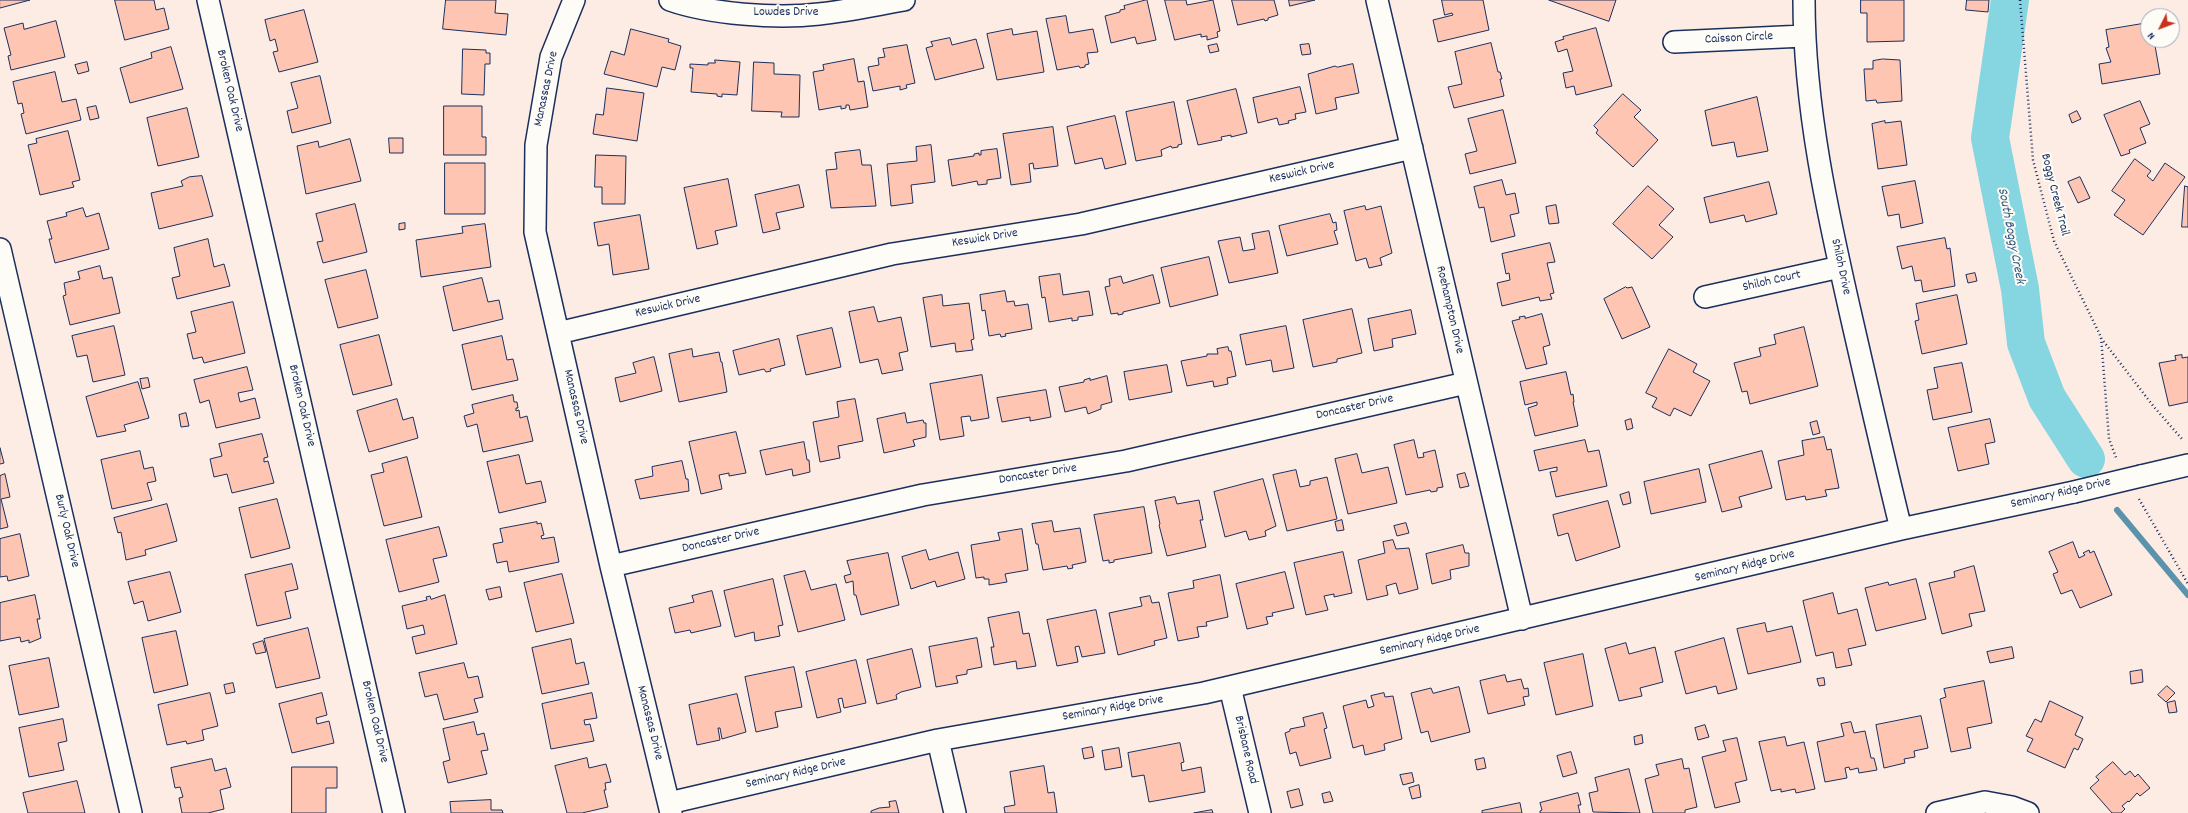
<!DOCTYPE html>
<html>
<head>
<meta charset="utf-8">
<style>
	body { margin:0 }
	#map { position:relative; width:2188px; height:813px; overflow:hidden; background:#fdece3; font-family:Dekko,sans-serif }
	canvas { display:block }
	.north { position:absolute; left:2140px; top:8px; width:40px; height:40px; box-sizing:border-box; background:#fdfcf7; border:1px solid #a3aaba; border-radius:50%; rotate:228deg; font-size:11px; font-weight:700; line-height:16px; text-align:center; color:#1b2f5e }
	.north::after { content:''; display:block; margin:auto; width:14px; height:18px; background:#c8321e; clip-path:polygon(50% 0,100% 100%,50% 72%,0 100%) }
</style>
</head>
<body>
<div id="map">
<canvas width="2188" height="813"></canvas>
<div class="north">N</div>
</div>
<script>
const c = document.querySelector('canvas').getContext('2d');
c.lineJoin = 'round';
function trace(path, color, width, dash) { c.strokeStyle = color; c.lineWidth = width; c.lineCap = dash ? 'butt' : 'round'; c.setLineDash(dash || []); c.stroke(path); }
function paint(path, color) { c.fillStyle = color; c.fill(path, 'evenodd'); }
function drawText(font, color, halo, rows, align = 'center') {
  c.font = font + ' Dekko,sans-serif'; c.lineWidth = 4; c.setLineDash([]); c.textBaseline = 'middle'; c.strokeStyle = halo; c.fillStyle = color; for (const [text, x, y, turn = 0] of rows) {
    c.save(); c.translate(x, y); c.rotate((+turn || 0) * Math.PI / 180); c.textAlign = isNaN(turn) ? turn : align; if (halo) c.strokeText(text, 0, 0); c.fillText(text, 0, 0); c.restore();
  }
}
trace(new Path2D(`
	M2117,510L2188,595`), '#5b93ad', 6);
trace(new Path2D(`
	M2010,0L1990,138L2020,289L2026,343L2047,398L2086,459`), '#86d6e1', 38);
const building = new Path2D(`
	M0,0H30L0,8Z
	M115,0H154L156,10L164,8L169,29L125,40Z
	M446,0H496L495,13L508,14L506,35L443,29Z
	M1147,0L1156,40L1137,44L1135,37L1111,43L1105,16L1120,12V10L1125,9L1124,6Z
	M1165,0H1186L1187,5L1213,0L1220,31L1217,32L1218,37L1207,40V36L1201,37V34L1175,40Z
	M1232,0H1274L1278,15L1268,18V20L1265,21L1264,19L1238,25Z
	M1289,0H1315L1290,6Z
	M1442,0H1483L1489,30L1438,42L1433,20L1453,15L1452,13L1445,15Z
	M1549,0H1616L1609,21Z
	M1861,0H1904V41L1867,42V13H1861Z
	M1967,0H1989L1988,12L1966,10Z
	M304,10L318,62L279,72L273,52L278,51L275,39L270,41L265,20Z
	M1066,16L1069,33L1093,29L1098,52L1087,53L1089,64L1085,65V67L1080,68L1079,66L1057,70L1046,19Z
	M56,21L65,57L11,70L8,56L11,55L4,28L23,23L24,29Z
	M2148,23V40H2154L2160,74L2102,84L2099,64L2111,62L2106,48L2109,47L2106,30Z
	M1596,28L1612,86L1576,95L1574,86L1566,88L1563,73L1573,71L1567,49L1558,52L1555,42L1564,39L1563,37Z
	M631,29L669,39L668,42L681,46L675,70L662,67L657,87L604,74L611,51L624,55Z
	M1012,29L1013,35L1037,31L1044,72L997,80L987,34Z
	M950,38L952,45L976,39L984,68L935,80L926,48L933,46L931,42Z
	M1491,43L1498,72H1500L1502,79H1500L1504,96L1454,108L1448,87L1462,84L1455,52Z
	M1217,44L1219,51L1210,53L1208,46Z
	M1309,44L1311,54L1302,55L1300,45Z
	M907,45L915,83L906,85L907,88L900,90V86L873,91L868,67L879,65L878,58L885,57L883,49Z
	M171,47L183,89L130,103L120,68L152,58L151,53Z
	M463,49L486,50V53H490V64H485L484,95L462,94Z
	M854,59L858,82L864,81L868,107L850,110L849,105H846V108L841,109V106L819,110L813,72L824,70L823,65Z
	M1883,59L1900,60L1902,101L1877,103L1876,100L1866,101L1864,69H1873V61Z
	M715,60L740,62L737,95L722,94V97L717,96V94L691,92L693,68H690V64L708,65V63H715Z
	M87,62L89,71L78,74L75,65Z
	M754,62L774,63V74L800,75L799,117H781L782,112L752,111Z
	M1353,64L1359,93L1335,98L1337,109L1316,114L1308,74L1335,66L1337,67Z
	M55,72L62,102L76,99L81,120L26,134L21,114L24,113L22,103L18,104L13,82Z
	M320,76L331,123L292,133L287,111L298,108L291,83Z
	M1300,87L1306,112L1295,114L1296,119L1288,121L1289,123L1279,125L1277,118L1258,123L1253,98Z
	M607,88L644,93L637,141L593,134L596,114L603,115Z
	M1236,89L1247,133L1231,137V135L1221,137L1222,140L1198,145L1187,101Z
	M1623,94L1641,110L1634,117L1658,140L1633,167L1596,133L1598,130L1594,126Z
	M1757,97L1768,151L1737,157L1734,142L1712,146L1705,111Z
	M2140,101L2150,124L2140,128L2146,143L2129,150L2130,153L2121,156L2104,115Z
	M1174,102L1182,144L1178,145V147L1172,148L1171,146L1161,150L1162,156L1136,161L1126,112Z
	M96,106L99,118L90,120L87,108Z
	M444,106H482V137H486V155H444Z
	M187,108L199,157L158,166L147,118Z
	M1503,110L1516,163L1470,174L1465,154L1477,151L1468,119Z
	M2077,111L2081,119L2072,123L2069,115Z
	M1115,116L1126,164L1105,169L1102,158L1075,164L1067,127Z
	M1885,121V123L1901,121L1907,165L1878,169L1872,124Z
	M1053,127L1058,166L1034,169L1033,163L1029,164L1031,182L1011,185L1003,134Z
	M68,131L80,180L72,182L74,187L40,195L28,145L37,143L36,139Z
	M389,138H403V153H390Z
	M350,139L361,181L306,194L297,146L318,141L319,147Z
	M931,145L935,182L911,185L913,203L891,206L887,164L917,161L916,147Z
	M997,149L1001,178L987,180V184L978,185L977,181L952,186L948,160L974,156V154L979,153V155H981V151Z
	M860,150L862,165H871L876,206L831,208L826,170L837,169L835,153Z
	M596,155L626,156L625,204H602V187H595Z
	M2135,159L2151,171L2147,176L2153,181L2165,163L2185,177L2143,235L2114,215L2125,200L2112,191Z
	M445,163H485V214H445Z
	M202,176L213,216L159,229L151,193L183,186L181,181L189,177Z
	M2080,177L2090,198L2078,203L2068,182Z
	M728,179L737,226L715,231L718,244L697,249L684,188Z
	M1502,180L1506,195L1515,193L1519,213L1510,215L1515,236L1491,242L1484,207L1479,208L1474,187Z
	M1915,181L1923,223L1901,228L1899,214L1888,216L1882,187Z
	M1769,182L1777,214L1746,222L1744,215L1710,223L1704,198Z
	M799,185L804,207L776,213L780,229L763,233L755,195Z
	M1648,186L1674,209L1659,225L1673,237L1652,259L1613,224Z
	M2185,186L2188,187V227H2182Z
	M355,204L367,252L323,263L317,242L323,241L316,214Z
	M1556,205L1559,223L1549,224L1546,207Z
	M1365,206L1366,210L1381,206L1392,253L1380,258L1382,265L1369,268L1366,258L1356,261L1344,211Z
	M83,208L86,217L99,213L109,249L55,263L49,239H52L47,221L67,216L66,213Z
	M1330,214L1333,223L1336,222L1337,230L1334,231L1338,244L1287,256L1279,226Z
	M640,215L649,269L613,275L609,244L598,246L594,223Z
	M405,223V229L399,230V224Z
	M485,224L491,267L421,277L416,240L463,233L462,227Z
	M1269,231L1278,273L1229,283L1218,241L1240,237L1243,251L1255,249L1252,234Z
	M1945,238L1947,249L1950,248L1955,286L1923,292L1921,280L1915,281L1912,266L1902,269L1897,247Z
	M208,239L214,267L224,264L230,286L177,299L172,278L180,276L174,248Z
	M1550,243L1555,262L1547,263L1554,293L1550,294L1552,299L1540,301L1539,297L1502,306L1497,283L1510,280L1509,273L1506,274L1502,254Z
	M1209,257L1218,295L1170,307L1161,268Z
	M100,266L103,279L112,277L120,313L70,325L63,296L66,295L64,283L80,279L78,272Z
	M366,270L378,318L338,328L325,280Z
	M1975,273L1977,281L1968,283L1966,275Z
	M1060,274L1063,295L1089,291L1093,315L1078,317V320L1072,321V318L1049,322L1045,297L1042,298L1039,277Z
	M1153,275L1160,303L1123,312V314L1118,315V313L1111,314L1105,287L1110,286L1109,279L1121,276L1123,283Z
	M482,278L488,302L499,300L503,319L453,331L443,287Z
	M1626,287L1627,288L1632,287L1650,327L1622,339L1604,299Z
	M1005,291L1007,302L1014,301L1015,306L1028,304L1032,329L1005,334L1006,336L1001,337L1000,334L989,336L985,310L982,311L980,295Z
	M942,295L943,306L969,303L974,339L971,340L973,350L956,352L955,343L931,347L923,298Z
	M1957,295L1967,344L1922,354L1915,321L1919,320L1916,304Z
	M233,302L245,353L204,363L202,357L193,359L187,334L196,332L191,312Z
	M874,307L878,322L901,317L908,351L899,353L903,370L882,374L878,359L860,363L849,312Z
	M1352,309L1362,353L1337,359V362L1313,367L1303,320Z
	M1411,310L1416,334L1392,339L1393,347L1374,351L1368,319Z
	M1542,314L1550,345L1543,347L1547,364L1526,369L1512,321L1520,319L1519,317L1525,316V318Z
	M114,326L125,375L93,382L87,355L77,357L72,336Z
	M1286,326L1294,368L1273,372L1271,360L1246,365L1240,335Z
	M1804,327L1818,386L1750,404L1747,391L1742,392L1734,363L1761,356L1759,348L1776,344L1774,335Z
	M832,328L841,367L806,375L797,336Z
	M379,335L392,385L353,395L340,345Z
	M502,336L507,360L513,359L518,380L472,390L462,345Z
	M779,339L785,365L770,369L771,371L766,372L764,369L739,375L733,351Z
	M1228,347L1229,351H1231L1236,376L1227,378L1228,384L1214,387L1213,381L1187,386L1181,361L1207,356V354H1218L1217,349Z
	M692,349L693,357L719,352L721,362H722L727,392L679,402L669,354Z
	M1669,349L1697,364L1693,372L1710,381L1691,416L1674,408L1670,416L1652,407L1657,398L1646,393Z
	M2182,355V358L2188,357V402L2169,406L2159,363L2176,360L2175,356Z
	M654,357L662,391L620,402L615,378L636,373L633,363Z
	M1962,363L1972,412L1933,420L1927,390L1938,388L1934,368Z
	M1167,365L1172,392L1129,400L1124,372Z
	M247,367L253,390L238,393L240,402L255,398L260,418L216,428L209,400L200,403L194,380Z
	M1566,372L1571,395L1573,394L1574,402H1573L1578,426L1535,436L1528,408L1537,405V402L1525,405L1520,382Z
	M982,375L989,418L971,421L970,416L961,417L964,436L940,440L930,384Z
	M1107,376L1112,402L1101,405V409L1088,414L1086,407L1065,412L1059,387L1084,382V380L1090,378V380Z
	M148,378L150,387L142,389L140,379Z
	M138,382L149,418L124,425L126,431L97,437L86,397Z
	M1046,390L1051,417L1030,421V417L1002,422L997,398Z
	M513,395L514,402H517L518,408H516V411L519,410L520,418L527,416L533,441L483,452L477,424L467,427L464,416L474,413L472,405Z
	M397,399L403,420L413,417L418,438L369,452L357,411Z
	M855,399L863,441L838,446L840,458L820,462L813,422L839,417L837,402Z
	M186,413L189,426L181,427L179,415Z
	M905,413L907,423L923,420L924,423H926V437L913,440L915,446L884,453L877,419Z
	M1631,419L1633,428L1627,430L1625,421Z
	M1990,419L1995,442L1985,444L1989,464L1958,471L1948,428Z
	M1817,421L1820,433L1813,435L1810,423Z
	M736,432L746,473L729,476V473L719,475L722,489L701,494L689,442Z
	M262,434L268,457L264,458V462L268,461L274,483L232,493L227,474L214,477L210,459L222,456L219,444Z
	M1824,437L1827,450L1831,449L1839,488L1825,490L1827,496L1806,500L1805,496L1786,500L1778,461L1804,455L1802,441Z
	M1414,440L1418,458L1424,457L1423,453L1435,450L1443,487L1437,488V491L1431,492L1430,490L1406,495L1394,445Z
	M1585,440L1588,452L1599,450L1607,486L1556,497L1550,472L1557,471V467L1539,471L1534,451Z
	M804,442L807,460H809L810,472L793,476L792,469L766,475L760,451Z
	M0,448L4,463L0,464Z
	M140,451L144,469L153,467L156,481L147,483L152,500L112,509L101,460Z
	M1762,451L1772,488L1739,497L1742,507L1722,512L1709,465Z
	M1357,454L1362,473L1388,467L1397,503L1348,514L1335,459Z
	M519,455L526,484L541,481L546,502L499,513L487,462Z
	M407,457L422,517L384,526L371,475L384,472L382,464Z
	M682,461L686,479H688L689,491L640,499L635,480L653,476L652,467Z
	M1699,469L1706,502L1651,514L1644,482Z
	M1296,470L1300,487L1310,485V481L1327,477L1337,519L1287,531L1273,475Z
	M1465,473L1469,486L1460,488L1457,475Z
	M5,474L10,497L1,499L8,527L0,529V476Z
	M1263,479L1276,526L1265,531L1266,536L1249,540L1246,531L1225,537L1214,492Z
	M1629,492L1631,503L1623,505L1620,495Z
	M1175,497L1177,504L1199,500L1203,520H1200L1206,547L1167,556L1159,525L1160,524L1155,501Z
	M277,499L290,548L251,558L239,508Z
	M1608,501L1620,547L1576,561L1568,533L1558,536L1553,515Z
	M167,504L177,541L145,550L146,555L126,560L121,532L118,533L114,518Z
	M1144,507L1152,553L1114,560V562L1109,563V560L1103,561L1094,515Z
	M1342,520L1344,530L1337,531L1335,522Z
	M1052,521L1054,532L1080,528L1086,562L1072,565L1073,568L1068,569L1067,566L1043,570L1038,544H1036L1032,524Z
	M537,522V524L541,523L544,535L541,536L542,539L554,537L559,562L509,572L507,561L497,563L493,544L503,542L500,529Z
	M1406,523L1409,533L1397,536L1394,526Z
	M439,527L447,556L433,559L439,582L399,592L386,540Z
	M1022,529L1028,570L1005,574L1007,582L989,585V579H984V577L976,578L971,545L1000,540L998,533Z
	M20,534L29,576L8,581L7,576L0,577V539Z
	M1393,540L1396,549L1409,548L1418,589L1399,594L1396,583L1386,586L1388,595L1367,600L1358,560L1385,553L1383,542Z
	M2073,542L2079,558L2085,555L2083,553L2089,550L2090,553L2094,551L2112,595L2080,608L2072,590L2061,594L2053,574L2058,572L2049,552Z
	M1463,545L1465,553H1469V566L1450,570L1451,579L1432,584L1426,554Z
	M926,550L929,560L958,552L965,579L937,587L935,581L911,589L902,557Z
	M1343,552L1352,593L1334,597V594L1324,596L1328,610L1306,615L1294,563Z
	M888,553L899,605L861,615L856,595H854L853,581L846,583L844,576L851,574L847,561Z
	M292,564L298,589L285,592L291,618L257,626L245,575Z
	M1974,566L1985,611L1969,614L1972,626L1942,634L1929,583L1955,577L1954,572Z
	M805,571L811,590L836,584L845,620L798,632L784,576Z
	M170,572L181,612L148,621L143,601L134,604L128,582Z
	M1285,572L1294,608L1272,613L1273,616L1266,617L1268,624L1247,629L1236,584Z
	M562,574L574,623L536,632L524,583Z
	M1220,575L1228,617L1206,622L1207,626L1197,627L1199,637L1178,641L1168,593L1194,588L1193,581Z
	M773,579L783,625L778,626L780,636L755,641L754,632L735,637L724,591Z
	M1916,579L1926,619L1876,631L1865,588L1888,582L1889,585Z
	M500,587L502,597L489,600L486,590Z
	M712,591L721,626L691,633L690,630L675,633L669,608L694,602L692,596Z
	M1833,593L1838,614L1857,609L1866,645L1848,649L1852,665L1836,668L1833,652L1816,656L1803,601Z
	M35,595L40,619H37L41,638L29,643V640L21,642L20,637L0,641V603Z
	M445,595L457,644L416,654L412,637L425,634L423,625L407,629L402,606L427,600L426,597L430,596L431,599Z
	M1150,596L1152,603L1159,602L1167,638L1154,641L1155,645L1118,655L1109,613L1142,606L1140,598Z
	M1096,610L1105,653L1082,657L1079,646L1075,647L1078,662L1057,666L1047,620Z
	M1019,612L1023,634L1029,633L1036,666L1017,669L1016,661L994,665L991,647H994L988,618Z
	M1765,623L1767,632L1792,626L1801,662L1748,674L1737,629Z
	M308,628L320,678L276,688L264,639Z
	M176,631L188,685L154,693L142,638Z
	M977,638L982,667L967,670V674L956,676L958,683L936,687L929,647Z
	M1724,638L1737,689L1718,694L1716,686L1686,694L1675,652Z
	M571,639L576,664L584,662L589,684L542,694L532,648Z
	M263,641L266,652L256,654L253,644Z
	M1626,643L1629,654L1655,647L1663,682L1640,688L1642,696L1619,701L1605,649Z
	M2012,647L2014,658L1990,663L1987,652Z
	M912,649L921,687L901,692L896,695L897,699L877,704L867,660Z
	M1583,654L1593,706L1556,715L1544,663Z
	M49,658L59,707L19,715L9,666Z
	M856,660L866,703L844,708L842,698L838,699L841,712L817,718L806,672Z
	M464,663L468,678L478,676L483,697L474,699L478,712L444,720L437,694L425,697L419,673Z
	M794,667L802,707L775,712L778,727L756,732L745,677Z
	M2142,670L2143,682L2131,684L2130,672Z
	M1505,675L1507,682L1521,679L1524,689L1528,688L1529,696L1523,697L1525,705L1488,714L1480,681Z
	M1824,678L1825,685L1819,686L1817,679Z
	M1984,681L1992,723L1967,728L1971,748L1951,752L1940,699L1946,697L1944,689Z
	M233,683L235,692L226,694L224,685Z
	M2167,686L2175,693L2166,702L2158,695Z
	M1459,687L1470,732L1431,742L1428,731L1421,733L1411,693L1431,688L1433,693Z
	M210,693L218,726L202,730L204,740L187,744L186,741L167,745L158,705Z
	M322,693L327,715L316,718L317,724L329,721L334,743L292,753L279,704Z
	M592,693L597,718L584,720L585,725L590,724L594,741L551,749L542,704Z
	M1384,693L1385,697L1393,696L1402,739L1384,744L1385,750L1365,755L1363,745L1353,748L1343,706L1366,700L1368,708L1374,706L1371,696Z
	M737,694L746,732L722,739L720,728H718L720,740L697,745L689,705Z
	M2050,701L2083,717L2075,735L2083,739L2078,750L2074,748L2065,768L2027,751L2033,739L2026,736L2035,719L2041,722Z
	M2175,701L2177,712L2169,713L2167,703Z
	M1323,713L1327,728L1324,729L1331,758L1300,766L1296,752L1290,754L1285,733L1290,731V729L1305,726L1303,718Z
	M1921,716L1928,748L1914,751L1915,757L1904,759L1905,763L1884,768L1876,725Z
	M63,719L67,741L58,743L64,770L29,777L19,728Z
	M474,722L477,735L484,733L488,750L481,751L487,774L448,783L443,762L450,760L443,729Z
	M1851,722L1854,733L1865,731L1871,758H1874L1877,770L1859,773L1858,768L1850,770L1849,767L1845,768L1847,778L1825,782L1817,742L1844,736L1841,724Z
	M1705,725L1709,737L1698,740L1695,728Z
	M1642,735L1643,743L1635,745L1634,737Z
	M1785,737L1787,746L1804,742L1815,789L1796,793L1795,789L1781,792V789L1771,791L1759,742Z
	M1737,738L1747,780L1735,783L1740,802L1715,808L1702,757L1726,751L1723,741Z
	M1180,743L1184,762L1181,763L1182,771L1201,767L1205,792L1149,802L1144,775L1132,777L1128,753Z
	M1092,747L1094,757L1084,759L1082,749Z
	M1119,748L1122,767L1105,770L1102,751Z
	M1571,752L1577,773L1563,777L1557,756Z
	M587,758L589,768L606,764L611,782L605,783L606,790H604L608,807L582,813H567L555,766Z
	M1484,758L1486,768L1477,770L1475,760Z
	M212,759L215,771L226,768L231,787L220,790L224,809L208,813H182L179,798L183,797L180,787L175,788L171,768Z
	M1682,759L1684,769L1689,768L1697,807L1685,810V813H1653L1645,779L1659,775L1656,765Z
	M2113,762L2125,775L2130,771L2135,777L2138,774L2150,788L2140,796L2137,793L2129,802L2128,801L2122,806L2125,809L2121,813H2112L2090,788L2099,780L2096,777Z
	M1044,766L1048,793L1054,792L1057,813H1005L1004,807L1015,805L1010,772Z
	M292,767H337V788H326V813H292Z
	M1629,769L1640,813L1593,812L1589,793L1598,791L1595,778Z
	M1412,773L1414,782L1403,785L1400,775Z
	M77,781L85,813H28L23,793Z
	M1419,785L1421,797L1412,799L1409,788Z
	M1299,789L1303,805L1291,808L1287,792Z
	M1330,792L1333,801L1324,803L1322,794Z
	M1578,793L1581,805H1578L1580,813H1540V811L1542,810L1540,803Z
	M491,800V810H502L503,813H451L450,802Z
	M896,801L899,813H871V811L879,808L890,807L889,802Z
	M1520,803L1522,813H1482V811Z
	M1212,810L1213,813H1194Z`);
paint(building, '#fec5b3');
trace(building, '#1b2f5e', 1);
const minor = new Path2D(`
	M208,0L394,813
	M574,0L551,57L536,145L535,232L611,566L671,813
	M670,0C710,14 776,19 819,14C847,11 875,5 904,0
	M1377,0L1522,619
	M1804,0C1804,108 1828,215 1852,320C1868,390 1884,460 1901,529
	M1674,42L1804,36
	M0,249L131,813
	M1705,297L1840,267
	M558,333L892,254L1081,224L1412,148
	M2141,476L2188,465
	M611,566L923,495L1126,461L1466,383
	M1230,687L1260,813
	M938,740L955,813
	M669,803L938,740L1204,693L1901,529L2074,492
	M1937,813L1985,802L2012,807L2028,813`);
trace(minor, '#1b2f5e', 24);
trace(new Path2D(`
	M2020,0L2033,160L2054,241L2101,337L2109,439L2117,460
	M2101,338L2154,407L2182,439
	M2139,499L2188,584`), '#1b2f5e', 2.5, [1, 3]);
trace(minor, '#fdfcf7', 21);
const minorBridge = new Path2D(`
	M2074,492L2141,476`);
trace(minorBridge, '#1b2f5e', 24, []);
trace(minorBridge, '#fdfcf7', 21);
drawText('13px', '#1b2f5e', '#fdfcf7', [
	["Lowdes Drive",786,13],
	["Caisson Circle",1739,39,-3],
	["Manassas Drive",547,89,-78],
	["Broken Oak Drive",229,91,77],
	["Keswick Drive",1302,173,-13],
	["Boggy Creek Trail",2054,195,76],
	["Keswick Drive",985,239,-9],
	["Shiloh Drive",1840,267,78],
	["Shiloh Court",1772,282,-13],
	["Keswick Drive",668,307,-13],
	["Roehampton Drive",1449,310,77],
	["Broken Oak Drive",301,406,77],
	["Manassas Drive",575,407,77],
	["Doncaster Drive",1355,408,-13],
	["Doncaster Drive",1038,475,-9],
	["Seminary Ridge Drive",2061,494,-13],
	["Burly Oak Drive",66,531,77],
	["Doncaster Drive",721,541,-13],
	["Seminary Ridge Drive",1745,567,-14],
	["Seminary Ridge Drive",1430,641,-13],
	["Seminary Ridge Drive",1113,709,-10],
	["Broken Oak Drive",374,722,77],
	["Manassas Drive",649,723,76],
	["Brisbane Road",1245,750,77],
	["Seminary Ridge Drive",796,774,-13]
]);
drawText('italic 14px', '#36597f', '#fdfcf7', [
	["South Boggy Creek",2010,236,79]
]);
</script>
</body>
</html>
